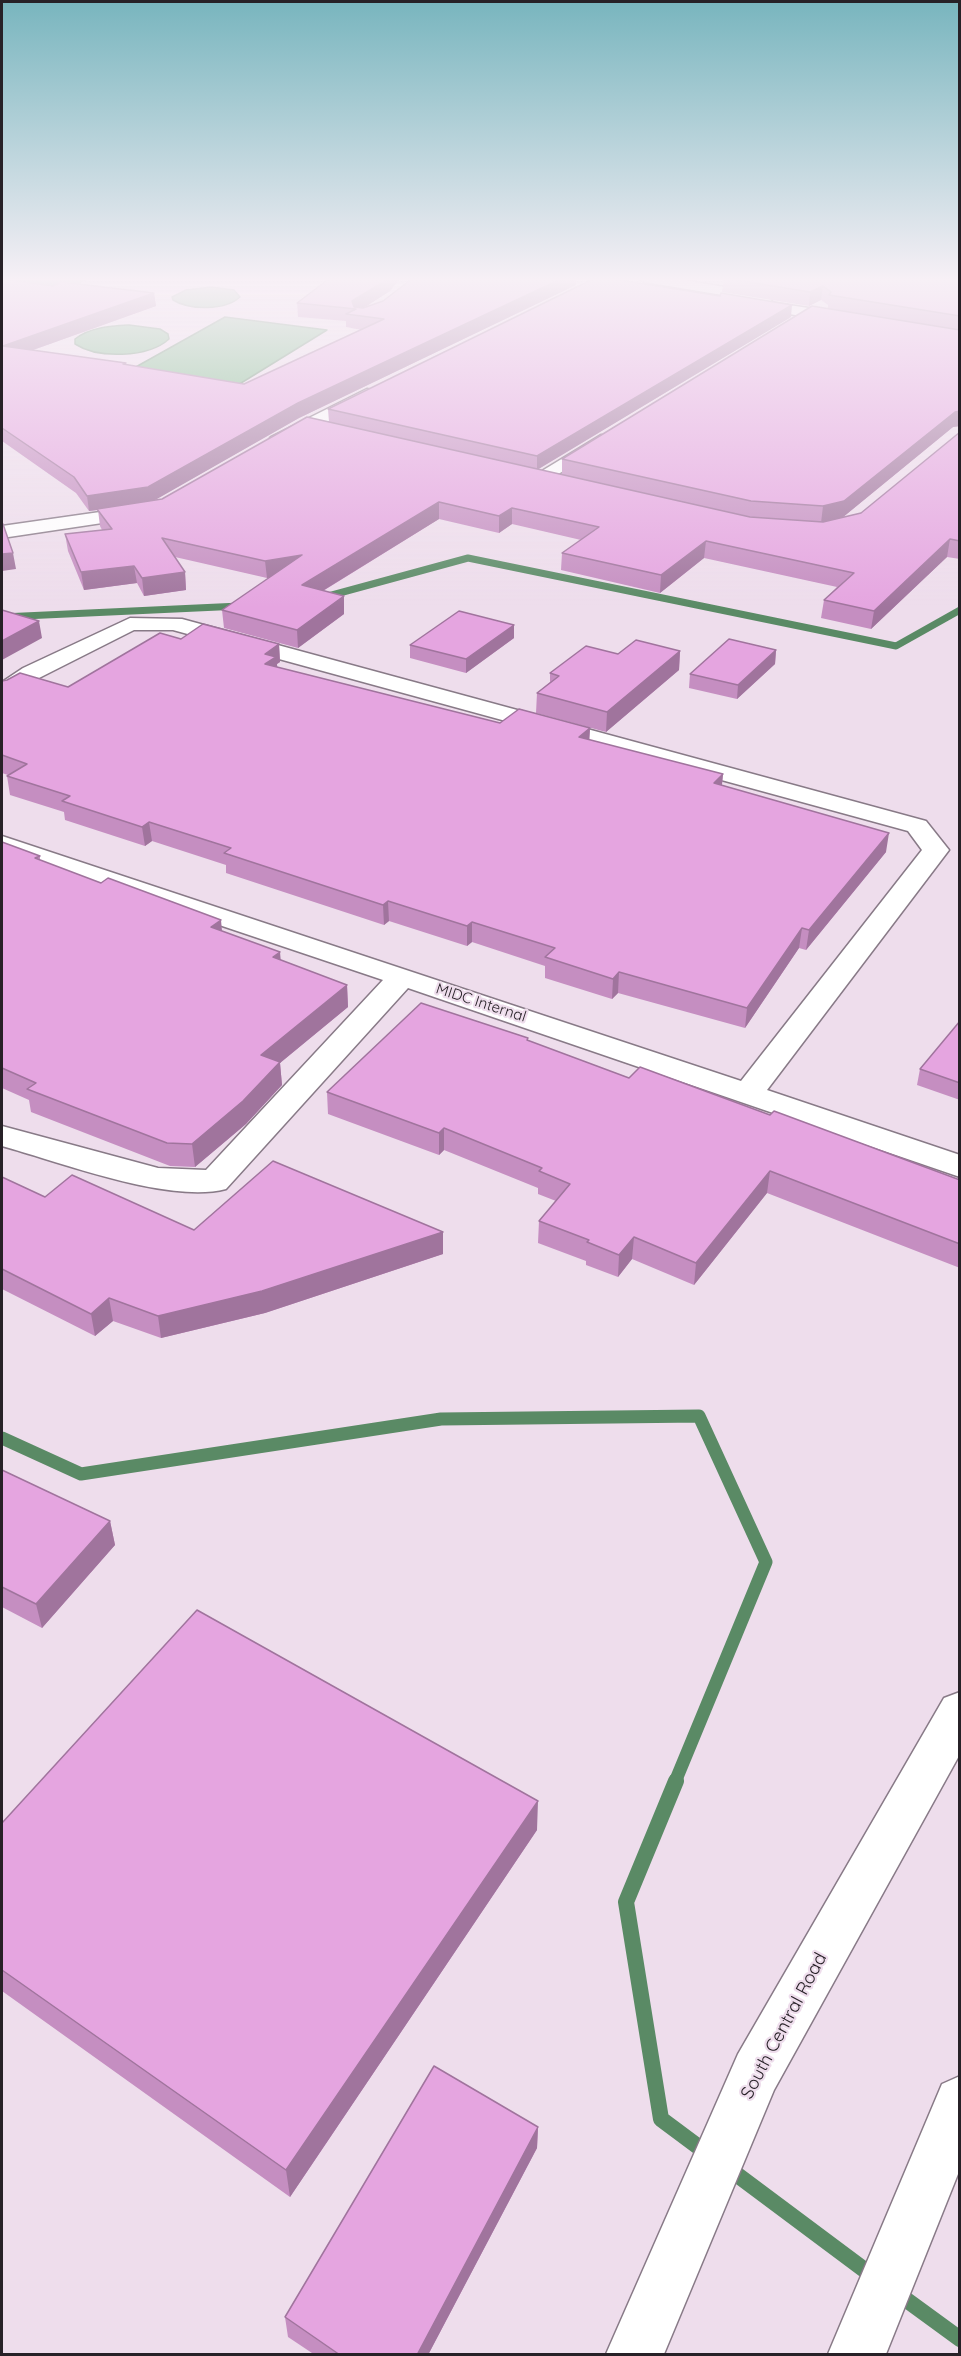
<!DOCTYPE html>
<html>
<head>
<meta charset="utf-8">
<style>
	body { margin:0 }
	#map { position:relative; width:961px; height:2356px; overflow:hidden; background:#eeddec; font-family:Quicksand,sans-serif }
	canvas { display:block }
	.frame { position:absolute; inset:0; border:3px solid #272127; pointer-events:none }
</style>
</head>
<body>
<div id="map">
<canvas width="961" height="2356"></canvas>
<div class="frame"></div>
</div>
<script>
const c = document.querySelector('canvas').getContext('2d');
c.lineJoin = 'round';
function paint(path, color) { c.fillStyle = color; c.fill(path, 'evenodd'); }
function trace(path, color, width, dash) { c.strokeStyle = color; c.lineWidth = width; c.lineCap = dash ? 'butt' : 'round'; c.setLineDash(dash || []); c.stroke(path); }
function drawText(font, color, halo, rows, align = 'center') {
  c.font = font + ' Quicksand,sans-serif'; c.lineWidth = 4.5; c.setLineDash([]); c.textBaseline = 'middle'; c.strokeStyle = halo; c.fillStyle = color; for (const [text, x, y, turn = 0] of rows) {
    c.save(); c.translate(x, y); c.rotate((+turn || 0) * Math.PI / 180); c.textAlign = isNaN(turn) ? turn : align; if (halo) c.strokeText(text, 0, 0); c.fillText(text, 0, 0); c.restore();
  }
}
const water = new Path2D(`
	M8,278H88C65,295 33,285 7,281Z
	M211,287L234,290L240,297C225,311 189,310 173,300L172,297L186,290Z
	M225,317L327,330L233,388L125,373Z
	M129,325L160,329L168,334L169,339C148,358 98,359 75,344V339C90,327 111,326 129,325Z`);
paint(water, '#70b780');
trace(water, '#5a8a65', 1.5);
trace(new Path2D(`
	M321,598L468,558L896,646L960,610
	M2,617L240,606`), '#5a8a65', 7);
trace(new Path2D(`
	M2,1438L81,1474L441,1419L699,1416L766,1562L675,1782`), '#5a8a65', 13);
trace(new Path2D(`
	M676,1781L626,1902L661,2119L708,2154
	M728,2168L874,2277
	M897,2293L960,2339`), '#5a8a65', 16);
const minor = new Path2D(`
	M367,389L373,390L375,394L373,398L283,445L277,446L268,441L271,437Z
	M601,435L607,436L610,440L607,444L547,481H535L532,477Z
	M142,506L152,512L149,516L2,538V526Z
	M130,618L182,619L926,821L949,850L767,1090L960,1155V1177L408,988L226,1189C169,1204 60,1162 2,1146V1126L158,1168L206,1170L383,980L2,852V836L741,1081L922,850L908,831L173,630H134L39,678L10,696L2,698V682L23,668Z`);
const major = new Path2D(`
	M638,278H671L767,294L774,298L769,302L848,314L856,319L848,324L748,307L741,303L746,299L645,282Z
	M960,1692V1754L774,2090L664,2354H606L738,2054L944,1698Z
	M960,2076V2169L886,2354H828L942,2084Z`);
trace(minor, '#887a87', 3);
trace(major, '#887a87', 3);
paint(minor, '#fff');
paint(major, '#fff');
paint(new Path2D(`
	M330,278H400L390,291L363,308L383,301L409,281L411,278H576V285L299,418L154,500L162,499L329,422L328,409L791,317L538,469L562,475V459L828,309V305L821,300L809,306L722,292L724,278H960V426L953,427L843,517L861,513L960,432V559L947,557L871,629L821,618L824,600L837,587L704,558L660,593L561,570L562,553L581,540L512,524L499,533L439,519L323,591L344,596V614L298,648L224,628L222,610L269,578H267L175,557L185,572L186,590L144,596L137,583L84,590L68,551L65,534L102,530L100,526L98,510L89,511L76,493L2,441V279L53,286L154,293L156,306L33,350L126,363V365L244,384L362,330L346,327V321L298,317L297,303Z
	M514,625V638L466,673L410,658V645Z
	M181,639L279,644L280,662L277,664V667L500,723L590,728L589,740L723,774L722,785L886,852L806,950L799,948L745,1028L618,993L612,999L545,978V966L472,942L467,946L389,921L384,925L226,873V865L152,841L145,846L65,820L64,812L10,795L7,776L8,775L2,773V681L68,687Z
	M776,650L775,664L737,699L689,688L690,674Z
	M680,651L679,670L606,732L536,713L537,693L550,682V673L618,654Z
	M2,842L40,856V860L222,931L281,960L347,985L348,1007L280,1063L282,1085L246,1124L195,1167L170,1166L31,1112L29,1100L2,1088Z
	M960,1021V1100L917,1085L920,1069Z
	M528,1038V1041L629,1078L770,1115L960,1180V1268L767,1193L694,1285L632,1259L618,1277L586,1265V1261L538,1243L539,1221L556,1201L538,1194V1188L444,1150L439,1155L328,1114L327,1092Z
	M2,1177L45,1197L194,1230L443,1232V1254L265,1313L161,1338L113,1321L95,1336L2,1289Z
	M2,1470L110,1521L115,1545L42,1628L2,1607Z
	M2,1823L537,1830L290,2197L2,1991Z
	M538,2127L537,2148L428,2355H315L288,2337L285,2317Z`), '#c58ec1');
paint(new Path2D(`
	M390,278H400L390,291L356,313V309L352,308V301Z
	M563,278H576V285L299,418L150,503L89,511L87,496L298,403Z
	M823,286L821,300L809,306L810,292Z
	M154,293L156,306L5,360L3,346Z
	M792,305L791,317L537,470V456Z
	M960,411V426L953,427L842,518L821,523L823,506L955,412Z
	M439,502V519L303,603L302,585Z
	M512,508V524L499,533V516Z
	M950,539L947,557L871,629L874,611Z
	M706,541L704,558L660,593L661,575Z
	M13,553L16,569L2,571V554Z
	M302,555L303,573L267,578L265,561Z
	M134,566L137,583L84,590L81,572Z
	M185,572L186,590L144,596L142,578Z
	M344,596V614L298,648L297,630Z
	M39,621L42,638L2,660V641Z
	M514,625V638L466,673V659Z
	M279,644L280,662L277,664L278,675L267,682L265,654Z
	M776,650L775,664L737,699L738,685Z
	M680,651L679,670L606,732L607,712Z
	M590,728L589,746L579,737Z
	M723,774L721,793L714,783Z
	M149,822L152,841L145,846L142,827Z
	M889,833L886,852L806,950L809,930Z
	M388,901L389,921L384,925L383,905Z
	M221,920L223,942L211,927Z
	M472,922V942L467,946V926Z
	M802,928L799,948L745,1028L747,1008Z
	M280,952L282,974L273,957Z
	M619,972L618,993L612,999L613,979Z
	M347,985L348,1007L280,1063L282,1085L246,1124L195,1167L192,1144L261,1055Z
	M444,1128V1150L439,1155V1133Z
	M770,1171L767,1193L694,1285L696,1263Z
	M443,1232V1254L265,1313L161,1338L158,1316Z
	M634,1237L632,1259L618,1277L619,1255Z
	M109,1298L113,1321L95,1336L91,1314Z
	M110,1521L115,1545L42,1628L36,1604Z
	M538,1801L537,1830L290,2197L286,2170Z
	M538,2127L537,2148L428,2355H417Z`), '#a0749d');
const building = new Path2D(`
	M330,278H390L352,301L354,307L363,308L383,301L409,281L411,278H563L298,403L148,487L87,496L74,477L2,428V279L53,286L61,282L154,293L3,346L126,363L123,364L244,384L384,319L346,314L356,309L297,303Z
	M595,278H607L720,296L721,293L792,305L537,456L328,409Z
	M724,278H960V316L829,295L831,292L823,286L810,292Z
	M812,306L960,330V411L955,412L844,501L823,506L751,501L562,459Z
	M307,417L750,517L823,522L861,513L960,432V541L950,539L874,611L824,600L854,573L706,541L661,575L562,553L599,527L512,508L499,516L439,502L302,585L344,596L297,630L222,610L302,555L265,561L162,538L185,572L142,578L134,566L81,572L65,534L112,529L97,509L162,499Z
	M2,523L3,524L13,553L2,554Z
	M2,610L39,621L2,641Z
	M459,611L514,625L466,659L410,645Z
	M203,624L279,644L265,654L276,657L265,664L500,723L519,709L590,728L579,737L723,774L714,783L889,833L809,930L802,928L747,1008L619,972L613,979L545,957L555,948L472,922L467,926L388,901L383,905L224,853L231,848L149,822L142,827L62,801L70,796L7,776L27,764L2,755V681L7,680L20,673L68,687L160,633L181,639Z
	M729,639L776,650L738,685L690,674Z
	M636,640L680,651L607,712L537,693L559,676L550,673L586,646L618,654Z
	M2,842L40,856L35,858L101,883L108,878L221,920L211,927L280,952L273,957L347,985L261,1055L280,1062L243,1101L192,1144L167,1143L27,1089L36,1083L2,1068Z
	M421,1003L528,1038L527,1040L629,1078L640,1067L770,1115L774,1111L960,1180V1244L770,1171L696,1263L634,1237L619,1255L587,1242L589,1240L539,1221L570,1184L539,1171L542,1168L444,1128L439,1133L327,1092Z
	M960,1021V1083L920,1069Z
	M273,1161L443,1232L262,1291L158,1316L109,1298L91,1314L2,1269V1177L45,1197L72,1175L194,1230Z
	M2,1470L110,1521L36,1604L2,1587Z
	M197,1610L538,1801L286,2170L2,1970V1823Z
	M434,2066L538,2127L417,2355H340L285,2317Z`);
paint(building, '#e5a5e0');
trace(building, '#a0749d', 1.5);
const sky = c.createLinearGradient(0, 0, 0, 608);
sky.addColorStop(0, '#78b5be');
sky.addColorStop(0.46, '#f7f0f6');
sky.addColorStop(1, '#f7f0f600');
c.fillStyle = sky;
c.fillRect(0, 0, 961, 608);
drawText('15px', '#272127', '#eeddec', [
	["MIDC Internal",481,1003,18]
]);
drawText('18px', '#272127', '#eeddec', [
	["South Central Road",784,2026,-62]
]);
</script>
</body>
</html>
